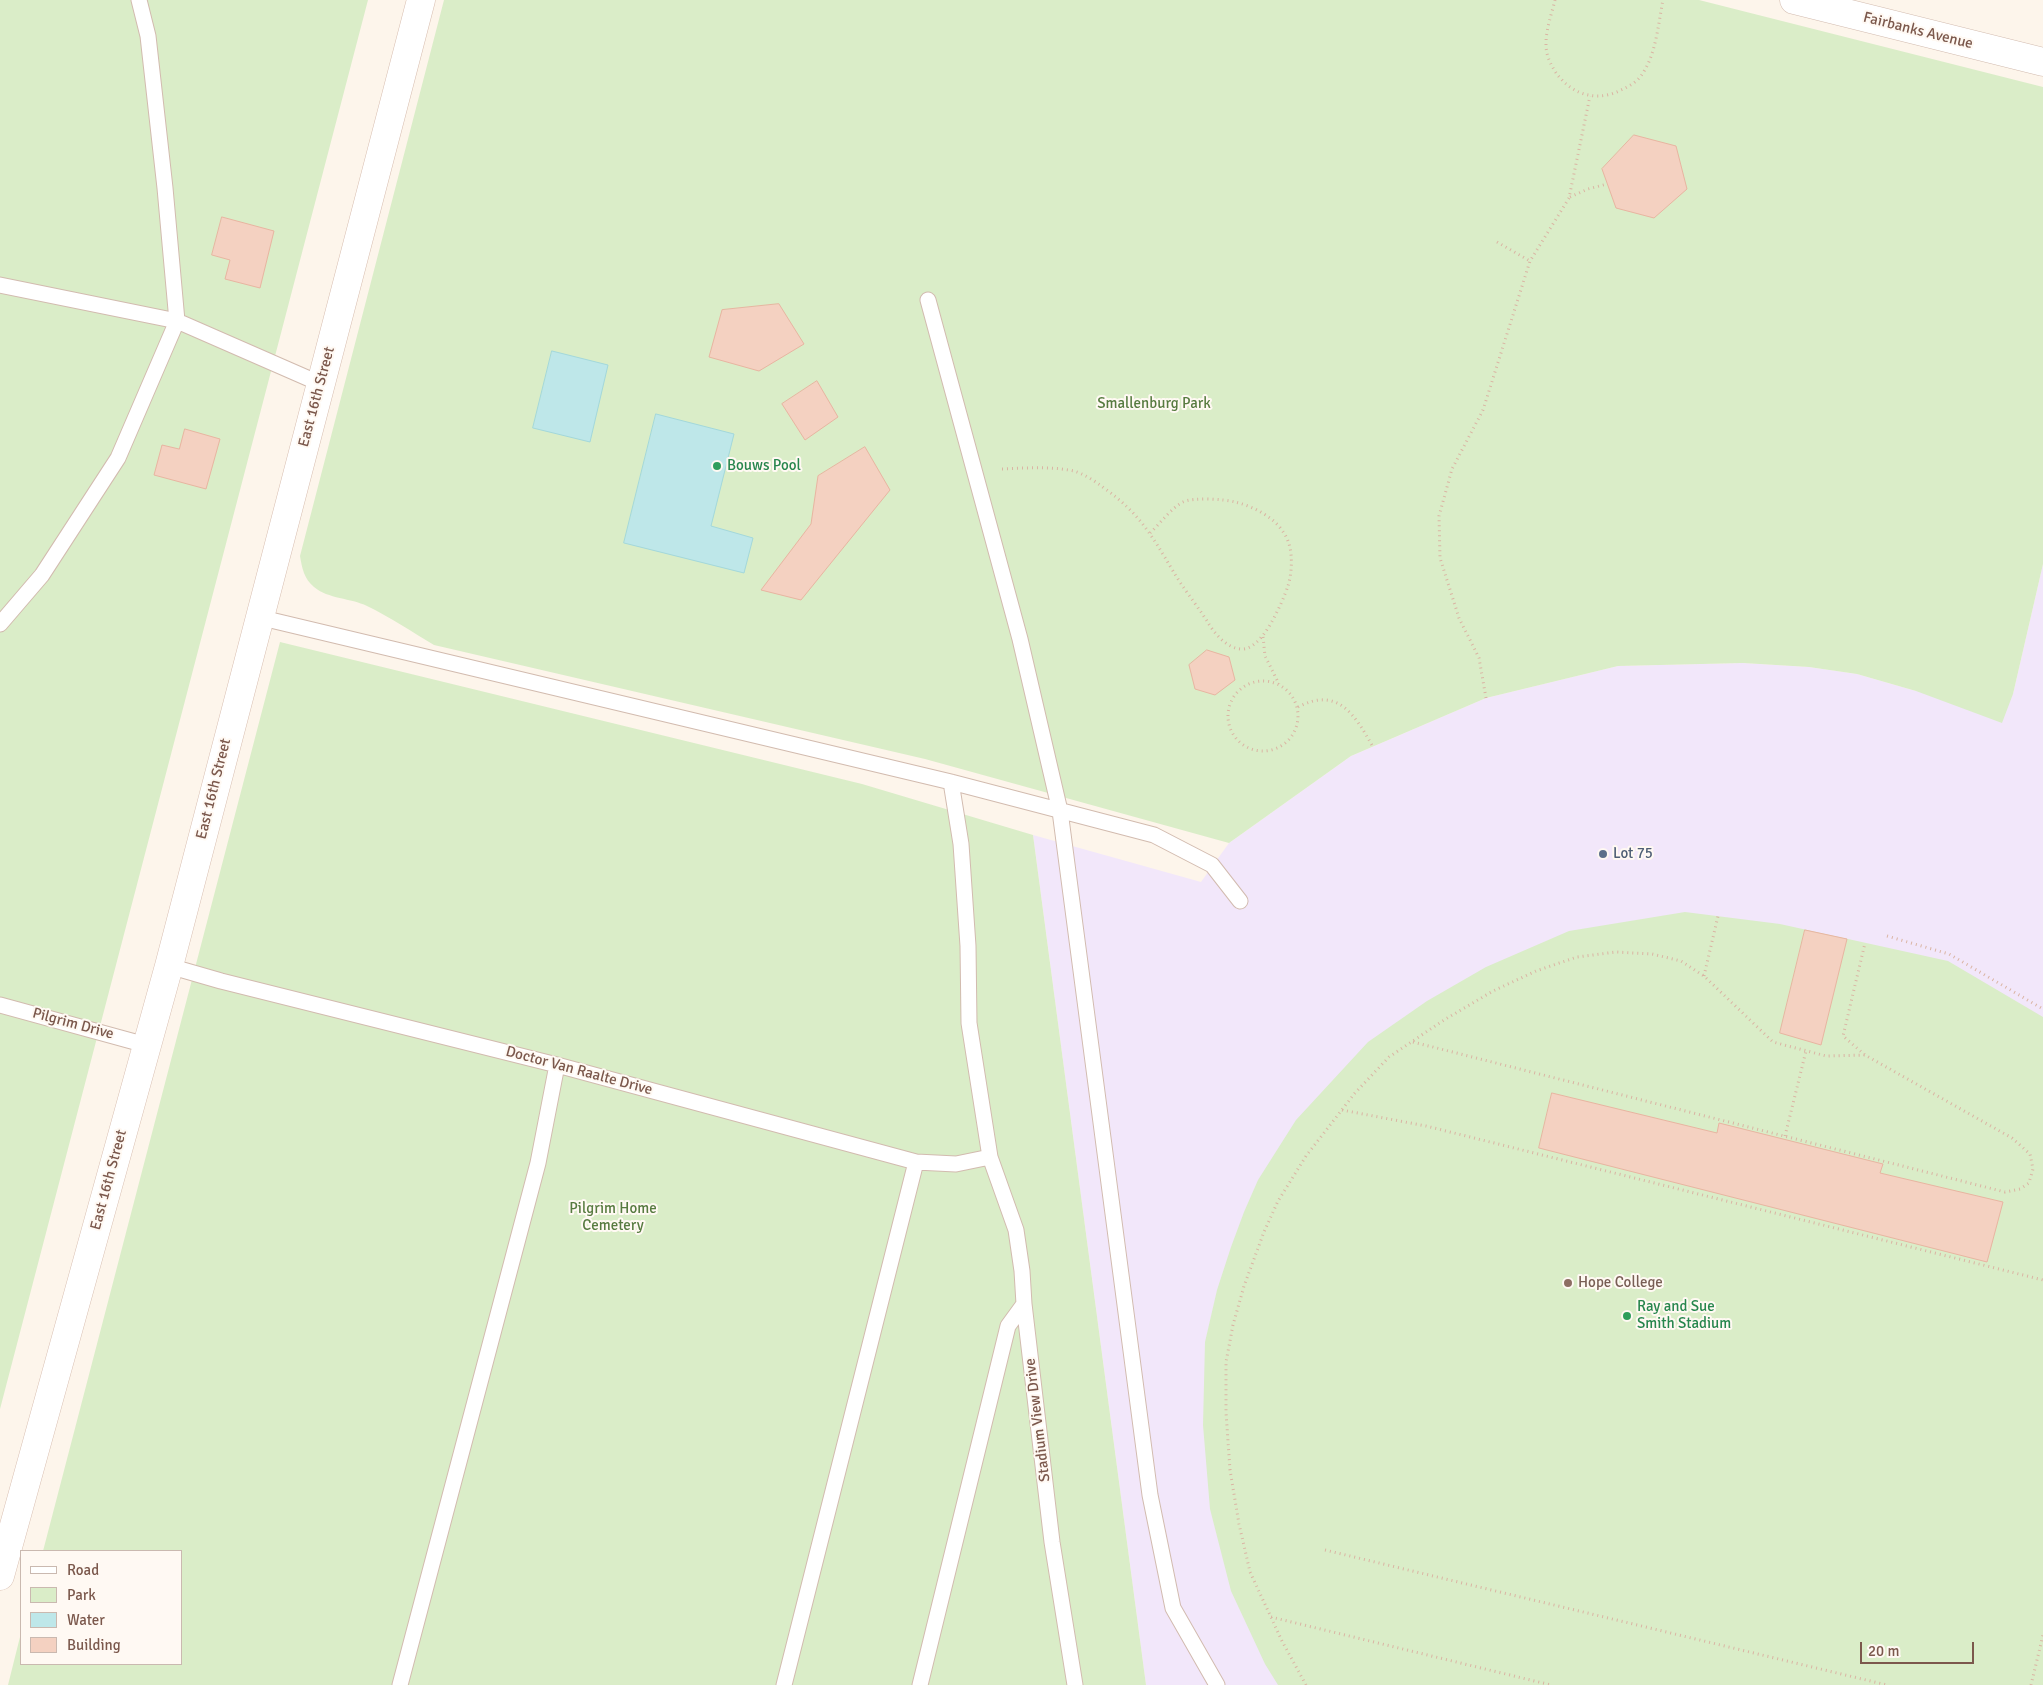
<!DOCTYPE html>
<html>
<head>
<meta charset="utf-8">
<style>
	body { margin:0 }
	#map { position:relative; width:2043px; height:1685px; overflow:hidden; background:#fdf5eb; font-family:Signika,sans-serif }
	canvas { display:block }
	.legend { position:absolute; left:20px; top:1550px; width:162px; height:115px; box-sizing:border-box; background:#fff9f3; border:1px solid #cab9b0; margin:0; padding:6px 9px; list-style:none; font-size:15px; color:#7b584c }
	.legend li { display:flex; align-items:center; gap:10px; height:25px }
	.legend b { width:25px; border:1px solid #cab9b0 }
	.scale { position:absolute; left:1860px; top:1642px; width:114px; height:22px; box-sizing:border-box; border:2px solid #7b584c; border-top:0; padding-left:6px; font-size:15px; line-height:18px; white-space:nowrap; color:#7b584c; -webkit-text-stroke:4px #fff9f3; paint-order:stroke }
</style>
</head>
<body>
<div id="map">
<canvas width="2043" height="1685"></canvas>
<ul class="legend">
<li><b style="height:6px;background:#fff"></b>Road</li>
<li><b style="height:14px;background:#daedc8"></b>Park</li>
<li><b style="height:14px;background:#bee7e9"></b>Water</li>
<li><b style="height:14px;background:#f4d1c1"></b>Building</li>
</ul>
<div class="scale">20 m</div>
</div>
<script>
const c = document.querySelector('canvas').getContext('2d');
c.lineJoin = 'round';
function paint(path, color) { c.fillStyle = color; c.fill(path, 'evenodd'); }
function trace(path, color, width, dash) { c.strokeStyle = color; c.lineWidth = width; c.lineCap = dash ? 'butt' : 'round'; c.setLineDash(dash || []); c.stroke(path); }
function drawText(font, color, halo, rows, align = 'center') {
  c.font = font + ' Signika,sans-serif'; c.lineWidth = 4; c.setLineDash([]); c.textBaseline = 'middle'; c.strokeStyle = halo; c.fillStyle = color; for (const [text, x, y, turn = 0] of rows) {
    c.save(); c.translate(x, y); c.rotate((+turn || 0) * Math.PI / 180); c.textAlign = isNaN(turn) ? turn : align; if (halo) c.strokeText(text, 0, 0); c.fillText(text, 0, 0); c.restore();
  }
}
paint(new Path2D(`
	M2043,564V1685H1146L1033,835L1201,882L1229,843L1351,756L1486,698L1618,666L1743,663L1809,667L1857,674L1916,691L2013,694Z`), '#f2e7fa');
paint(new Path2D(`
	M0,0H368L0,1409Z
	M444,0H1699L2043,87V564L2013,694L2002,723L1916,691L1857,674L1809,667L1743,663L1618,666L1486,698L1351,756L1229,843L925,759L434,645C412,632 390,617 367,606C351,598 328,599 314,587C304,579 302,568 300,556Z
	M280,642L862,784L1033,835L1146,1685H8L21,1633V1664H181V1551H43Z
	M1685,912L1780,924L1948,961L2043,1017V1685H1278L1265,1664L1231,1591L1210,1509L1203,1425L1205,1342L1217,1290L1231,1247L1244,1212L1258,1180L1296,1120L1368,1042L1427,1001L1486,967L1569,931Z`), '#daedc8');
const water = new Path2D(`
	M552,351L608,365L590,442L533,428Z
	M656,414L734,434L711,526L753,538L744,573L624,543Z`);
paint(water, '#bee7e9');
trace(water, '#a3d8db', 1);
const building = new Path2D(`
	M1634,135L1676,146L1687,189L1654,218L1616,208L1602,169Z
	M222,217L274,231L260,288L225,279L230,260L212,255Z
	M779,304L804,344L759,371L709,357L722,310Z
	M817,381L838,417L805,440L782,404Z
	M185,429L220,439L206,489L154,475L162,445L179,449Z
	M865,447L890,490L801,600L761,590L811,524L818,476Z
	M1207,650L1229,657L1235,680L1215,695L1195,689L1189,665Z
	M1805,930L1847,939L1821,1045L1780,1033Z
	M1552,1093L1717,1133L1719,1123L1883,1164L1880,1173L2003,1202L1987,1262L1539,1148Z`);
paint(building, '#f4d1c1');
trace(building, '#e8b5a1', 1);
const service = new Path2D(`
	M0,285L177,321L321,384
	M928,300L1020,639L1060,811L1150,1495L1173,1608L1217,1685
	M258,617L951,782L1154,835L1212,865L1240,901
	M0,624L42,575L118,458L177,321L165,188L148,36L139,0
	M951,782L961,844L968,946L969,1023L990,1157L1016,1230L1022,1271L1024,1304L1052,1542L1075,1685
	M169,966L221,981L557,1065L916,1162L956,1164L990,1157
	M0,1005L146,1045
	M400,1685L538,1163L557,1065
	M784,1685L916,1162
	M920,1685L1008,1326L1024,1304`);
const tertiary = new Path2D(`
	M1794,0L2043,62`);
const secondary = new Path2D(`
	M0,1576L169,966L421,0`);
trace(service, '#d2bbaf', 17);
trace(tertiary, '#d2bbaf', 29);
trace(secondary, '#d7bdaf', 29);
trace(new Path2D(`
	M1555,0C1551,17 1542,39 1548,57C1559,88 1590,106 1621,90C1628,87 1635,83 1640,77C1656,57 1658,25 1663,0
	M1570,197L1588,189L1607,184
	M1497,242L1530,261
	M1002,469C1026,468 1050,466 1074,471C1084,474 1095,481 1104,488C1139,513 1151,534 1173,571C1183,588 1196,604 1207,621C1214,633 1226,648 1241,649C1262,651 1282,603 1288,586C1292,573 1293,554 1288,541C1280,520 1256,507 1235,502C1224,499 1193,497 1183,502C1171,508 1160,524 1150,533
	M1263,637L1265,656L1279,684
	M1228 716a35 35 0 1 1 70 0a35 35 0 1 1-70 0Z
	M1486,698L1479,658L1459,618L1440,558L1439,516L1452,469L1483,410L1530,261L1569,198L1590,96
	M1298,707C1338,686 1355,715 1373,747
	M1887,936L1949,954L2043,1009
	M1704,976L1718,916
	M1413,1042L2005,1192L2020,1189L2029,1183L2033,1169L2030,1154L2012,1138L1865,1055L1843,1036L1865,943
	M1342,1110L1426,1126L2043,1280
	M1785,1136L1806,1051
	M1325,1550L1887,1685
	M1271,1617L1551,1685
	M1306,1685L1282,1641L1250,1572L1239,1524L1230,1470L1226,1412V1362L1233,1325L1244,1286L1264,1232L1278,1201L1306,1156L1355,1093L1389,1057L1444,1020L1493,991L1536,971L1577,957L1616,952L1652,954L1681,961L1704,976L1773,1042L1826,1056L1865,1055
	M2031,1685L2043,1635`), '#dab4a3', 3, [1, 4]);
trace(service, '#fff', 15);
trace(tertiary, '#fff', 28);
trace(secondary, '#fff', 28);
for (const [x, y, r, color] of [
	[717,466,5,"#2e9e5b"],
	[1603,854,5,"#5c6f8a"],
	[1568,1283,5,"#8d6e63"],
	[1627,1316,5,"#2e9e5b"]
]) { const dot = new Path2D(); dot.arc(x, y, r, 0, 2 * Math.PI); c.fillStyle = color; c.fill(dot); trace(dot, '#fff9f3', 2); }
drawText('15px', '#7b584c', '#fff9f3', [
	["Fairbanks Avenue",1918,31,14],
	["East 16th Street",317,397,-75],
	["East 16th Street",214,789,-76],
	["Pilgrim Drive",73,1024,15],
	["Doctor Van Raalte Drive",579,1071,15],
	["East 16th Street",109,1180,-75],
	["Stadium View Drive",1038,1420,-97]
]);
drawText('15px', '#577b40', '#fff9f3', [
	["Smallenburg Park",1154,404],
	["Pilgrim Home",613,1209],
	["Cemetery",613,1226]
]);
drawText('15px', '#27864d', '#fff9f3', [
	["Bouws Pool",727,466],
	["Ray and Sue",1637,1307],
	["Smith Stadium",1637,1324]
], 'left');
drawText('15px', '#4e5e75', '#fff9f3', [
	["Lot 75",1613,854]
], 'left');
drawText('15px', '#785e54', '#fff9f3', [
	["Hope College",1578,1283]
], 'left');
</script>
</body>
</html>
